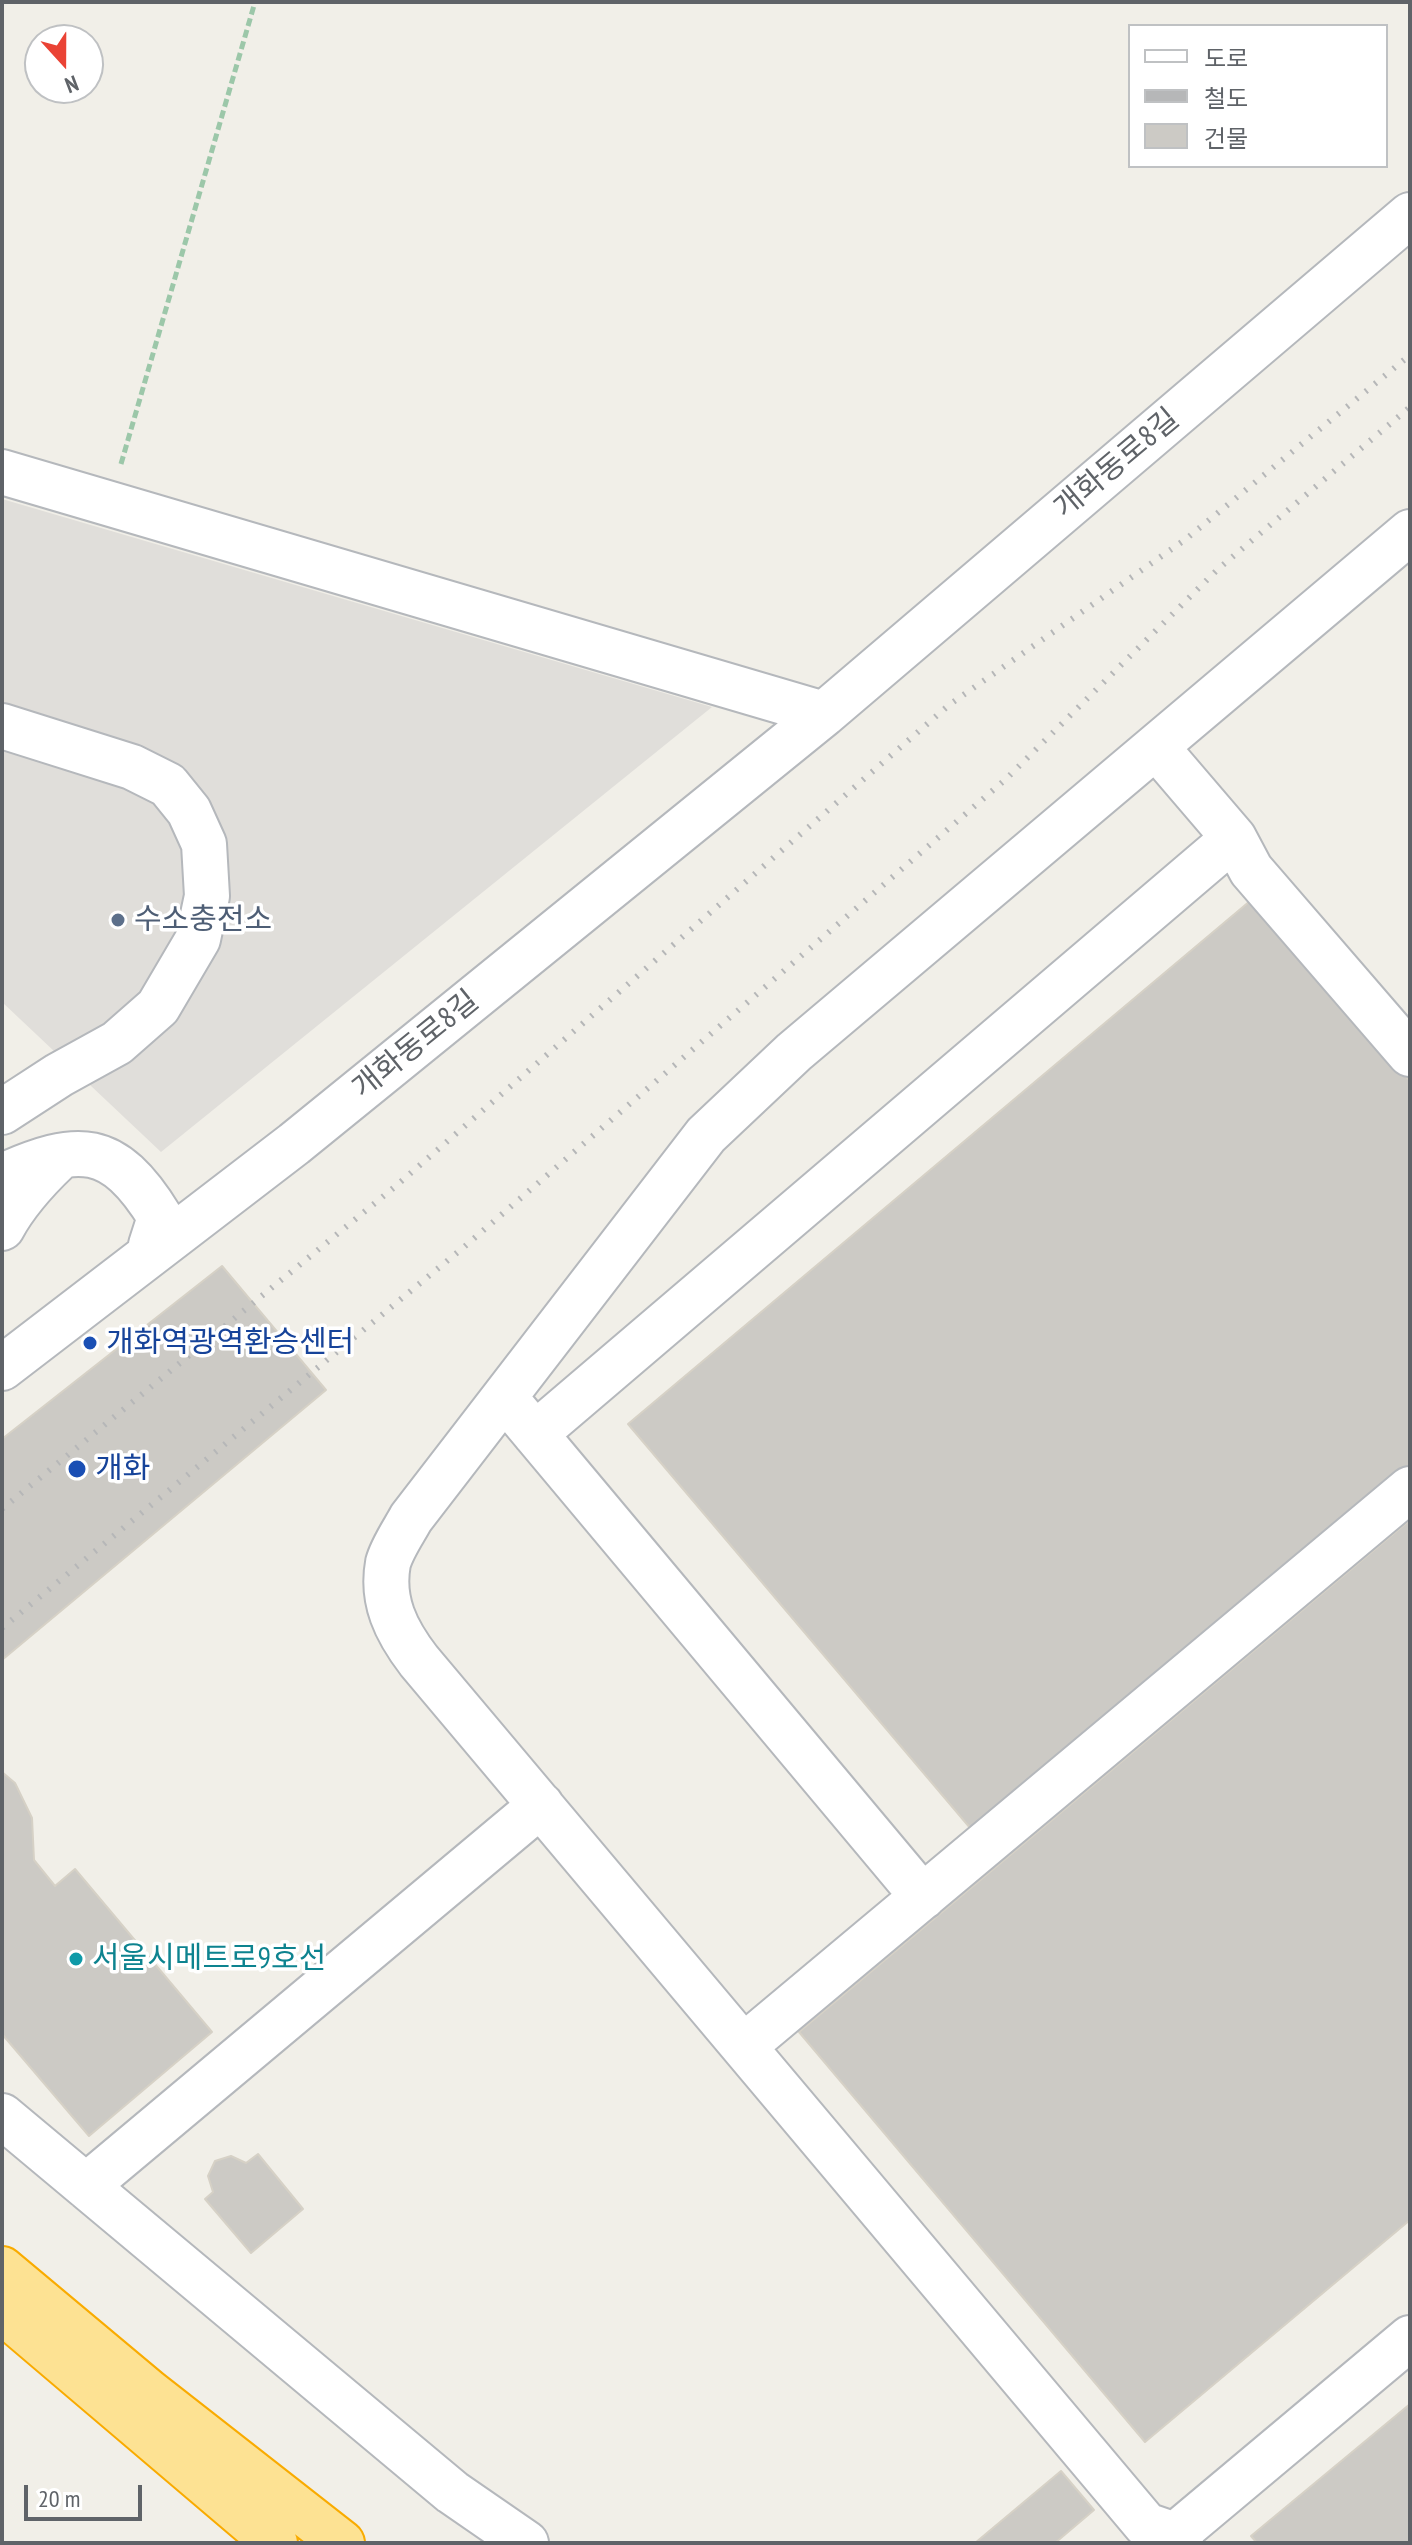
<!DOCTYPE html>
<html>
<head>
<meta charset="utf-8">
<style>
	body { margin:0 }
	#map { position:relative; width:1412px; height:2545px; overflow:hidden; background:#f1efe8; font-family:"PT Sans Narrow","Noto Sans KR",sans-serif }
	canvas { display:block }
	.frame { position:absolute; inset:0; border:4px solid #5f6368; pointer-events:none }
	.legend { position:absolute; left:1128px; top:24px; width:260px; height:144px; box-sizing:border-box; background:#fff; border:2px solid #bfc1c3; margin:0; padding:10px 14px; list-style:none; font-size:24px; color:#5f6368 }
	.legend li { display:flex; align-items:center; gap:16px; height:40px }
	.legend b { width:40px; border:2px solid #bfc1c3 }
	.north { position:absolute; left:24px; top:24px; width:80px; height:80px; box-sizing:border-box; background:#fff; border:2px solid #bfc1c3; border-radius:50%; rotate:159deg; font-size:22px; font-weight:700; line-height:32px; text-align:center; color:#5f6368 }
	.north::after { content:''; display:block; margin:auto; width:28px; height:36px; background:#ea4335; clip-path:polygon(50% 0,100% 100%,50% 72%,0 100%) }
	.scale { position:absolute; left:24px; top:2485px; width:118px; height:36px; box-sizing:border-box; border:4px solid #5f6368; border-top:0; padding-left:10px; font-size:24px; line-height:28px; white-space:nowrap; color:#5f6368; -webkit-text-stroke:6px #fff; paint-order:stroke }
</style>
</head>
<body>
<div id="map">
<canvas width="1412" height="2545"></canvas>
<div class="frame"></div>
<ul class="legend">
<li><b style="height:10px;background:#fff"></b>도로</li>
<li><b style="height:10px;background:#b6b7b8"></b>철도</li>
<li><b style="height:22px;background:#cccac5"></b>건물</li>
</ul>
<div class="north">N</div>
<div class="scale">20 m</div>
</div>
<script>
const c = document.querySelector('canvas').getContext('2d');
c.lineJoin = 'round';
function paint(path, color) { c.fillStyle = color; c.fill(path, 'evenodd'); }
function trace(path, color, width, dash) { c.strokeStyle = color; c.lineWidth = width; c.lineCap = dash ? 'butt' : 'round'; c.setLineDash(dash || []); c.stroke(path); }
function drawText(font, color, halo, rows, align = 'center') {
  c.font = font + ' "PT Sans Narrow","Noto Sans KR",sans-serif'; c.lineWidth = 7; c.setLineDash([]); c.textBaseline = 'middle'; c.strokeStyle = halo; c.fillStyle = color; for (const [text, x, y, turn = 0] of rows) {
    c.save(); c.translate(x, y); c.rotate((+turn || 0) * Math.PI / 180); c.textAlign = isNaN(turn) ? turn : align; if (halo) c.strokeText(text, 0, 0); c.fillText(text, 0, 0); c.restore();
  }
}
paint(new Path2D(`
	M2,499L712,707L161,1152L2,1002Z`), '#e0deda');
const building = new Path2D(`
	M1250,901L1410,1081V1469L971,1829L628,1424Z
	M222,1266L326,1390L2,1660V1439Z
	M1410,1520V2220L1145,2442L799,2032Z
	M2,1772L15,1783L32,1818L34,1860L55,1886L75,1869L212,2032L89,2136L2,2034Z
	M258,2154L303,2209L251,2253L205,2199L213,2192L208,2176L215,2161L231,2156L246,2163Z
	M1410,2404V2543H1257L1251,2536Z
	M1061,2471L1094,2510L1055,2543H975Z`);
paint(building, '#cccac5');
trace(building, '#d6d1c6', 2);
const minor = new Path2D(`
	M2,472L824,714
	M2,726L132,767L168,785L189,811L204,844L207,896L198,939L158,1007L117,1043L59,1075L2,1112
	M1157,748L1234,838L1251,870L1410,1054
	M2,1176C79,1142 113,1141 160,1217L151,1245
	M2,1228C16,1202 35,1181 57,1160
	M2,1368L294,1144L824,714L1410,215
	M516,1411L923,1897
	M535,1434L1234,838
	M744,2046L1410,1489
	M2,2116L452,2492L526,2543
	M86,2186L541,1805
	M1175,2535L1410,2338
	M1181,2543L1175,2535L1146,2525L419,1661C396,1631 381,1601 388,1563C392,1548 404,1531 411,1518L706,1135L794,1052L1410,532`);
const highway = new Path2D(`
	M2,2269L149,2392L342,2543
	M2,2311L275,2543`);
trace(minor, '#b5b8bc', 48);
trace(highway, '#f9ab00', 48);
trace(new Path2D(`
	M121,464L255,2`), '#9cc7a9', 5, [8, 4]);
trace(minor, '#fff', 44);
trace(highway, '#fde293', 44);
trace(new Path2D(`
	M2,1509L397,1185L949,705L1186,539L1410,355
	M2,1628L464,1247L1006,779L1217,570L1410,407`), '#b6b7b8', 6, [2, 10]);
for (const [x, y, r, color] of [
	[118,920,8,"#5c6f8a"],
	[90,1343,8,"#1a4fb4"],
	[77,1469,10,"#1a4fb4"],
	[76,1959,8,"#0f9aa8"]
]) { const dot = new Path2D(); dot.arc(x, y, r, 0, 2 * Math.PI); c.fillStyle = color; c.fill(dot); trace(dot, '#fff', 3); }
drawText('30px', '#5f6368', '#fff', [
	["개화동로8길",1117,464,-40],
	["개화동로8길",416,1045,-39]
]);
drawText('30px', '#4e5e75', '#fff', [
	["수소충전소",134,920]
], 'left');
drawText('30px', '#164399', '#fff', [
	["개화역광역환승센터",106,1343],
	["개화",95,1469]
], 'left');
drawText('30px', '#0d838f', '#fff', [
	["서울시메트로9호선",92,1959]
], 'left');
</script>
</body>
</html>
